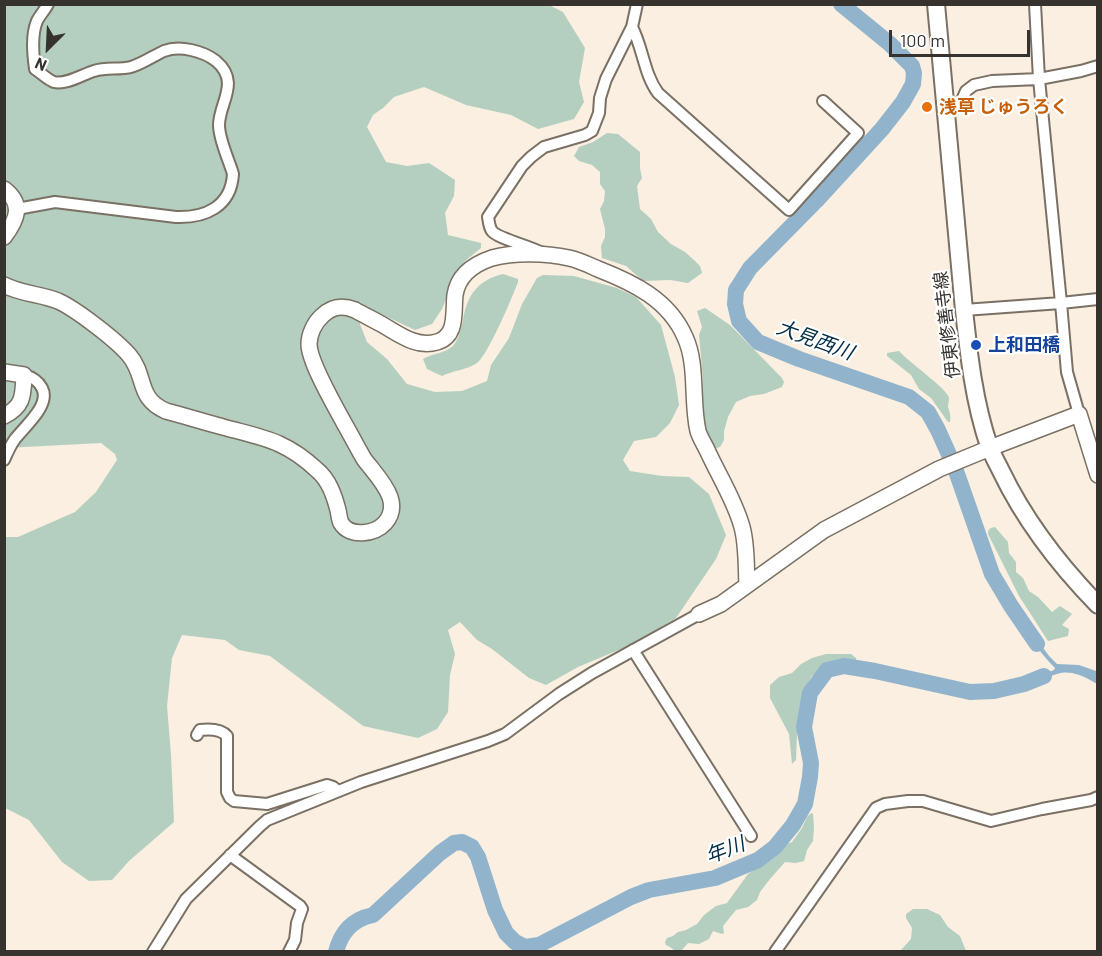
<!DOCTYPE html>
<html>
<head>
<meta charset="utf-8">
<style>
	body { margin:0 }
	#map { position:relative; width:1102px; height:956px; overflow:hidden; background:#faefe0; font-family:Barlow,sans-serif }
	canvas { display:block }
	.frame { position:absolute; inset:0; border:6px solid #36322d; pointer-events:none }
	.north { position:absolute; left:18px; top:18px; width:60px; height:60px; -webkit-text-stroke:4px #fff; paint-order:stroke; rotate:204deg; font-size:16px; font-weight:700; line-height:24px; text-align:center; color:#36322d }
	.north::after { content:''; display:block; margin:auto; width:21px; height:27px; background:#36322d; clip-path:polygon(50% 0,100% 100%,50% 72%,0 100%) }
	.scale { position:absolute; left:889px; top:30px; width:141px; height:27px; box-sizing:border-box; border:3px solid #36322d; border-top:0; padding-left:8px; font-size:18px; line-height:21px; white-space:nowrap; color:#36322d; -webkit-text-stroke:4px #fff; paint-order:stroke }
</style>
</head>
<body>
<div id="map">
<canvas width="1102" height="956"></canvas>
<div class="frame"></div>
<div class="north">N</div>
<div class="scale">100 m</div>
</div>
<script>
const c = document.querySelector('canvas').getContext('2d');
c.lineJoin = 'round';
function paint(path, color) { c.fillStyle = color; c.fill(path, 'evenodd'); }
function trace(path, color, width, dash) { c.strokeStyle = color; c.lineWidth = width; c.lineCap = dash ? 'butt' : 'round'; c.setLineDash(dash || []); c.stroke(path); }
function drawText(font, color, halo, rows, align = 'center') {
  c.font = font + ' Barlow,"Noto Sans JP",sans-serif'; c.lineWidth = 4.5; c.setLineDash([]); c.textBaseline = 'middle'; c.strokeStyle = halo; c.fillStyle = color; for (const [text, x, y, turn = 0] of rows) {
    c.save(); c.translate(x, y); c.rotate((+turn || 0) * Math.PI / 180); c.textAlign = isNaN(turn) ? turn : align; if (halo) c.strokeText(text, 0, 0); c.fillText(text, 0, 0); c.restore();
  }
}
paint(new Path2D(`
	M5,5H549L563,12L585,48L579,82L584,102L574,119L538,129L511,115L466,105L424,87L394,97L383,108L373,115L367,127L386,162L407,166L429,163L455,180L454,196L445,213L448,235L481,243V248L465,261L457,272L442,309L432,324L415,330L381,314L366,315L360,324L367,342L387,359L407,384L435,392L462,391L487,381L491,365L509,338L522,304L537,278L543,275L574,276L617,288L636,297L661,325L675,377L679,405L670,423L656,437L634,441L623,460L630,471L662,476L689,477L709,494L726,535L716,559L676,618L633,644L578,667L546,685L529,678L492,649L477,640L460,622L448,630L455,654L450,675L448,712L437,729L418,738L363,726L270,656L239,650L225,640L182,635L172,658L167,706L171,755L174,822L129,861L112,880L89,881L62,862L29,820L5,808V537H18L75,512L96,492L117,460L115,454L101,443L5,448Z
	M607,133L618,134L640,152V168L642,178L637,186L640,209L651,219L658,232L671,244L685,252L695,261L700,266L702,273L688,283L670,280L643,281L626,266L602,258L601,246L605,237V229L600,209L604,201L605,191L600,184V172L592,165L579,161L574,156L579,147L593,142Z
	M503,274L518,279V282C513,296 487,357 477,363C467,370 454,370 442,376L427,369L423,359C433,353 444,354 453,346C459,339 461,328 463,320C467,295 478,280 503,274Z
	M705,308L730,325L782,378L784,382L782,387L764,394L750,396L736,402L728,417L724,431V440L720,447L713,449L706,438L701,413L703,379L699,335L702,327L697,311Z
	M899,351C907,361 948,389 949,398C949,401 948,404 948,407C950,413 951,416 950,422H948L931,398L919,389L911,375L887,356V353Z
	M995,527L1008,542L1009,553L1016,562V572L1023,578L1029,591L1038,597L1052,612L1060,606L1072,614L1062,625L1069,629L1068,636L1048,641L1019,596L988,534C988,529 990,528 995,527Z
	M826,654H851L856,658L857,663L846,662L825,666L811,677L805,690L797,733L796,760L792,764L789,734L770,698V685L779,677L792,673L801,664L812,658Z
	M811,813L813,814L814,827L813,841L807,850L804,861L796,863L785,862L770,879L760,892L757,900L748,907L736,910L723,926L724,933L722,934L713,931L709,939L699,944L688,943L682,950L675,951L670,947L666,945L665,942L667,938L673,936L678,932L686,930L697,924L704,915L716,906L727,903L748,874L773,857L782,846L792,842L802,828L807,817Z
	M913,909H927L940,915L948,927L960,936L966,951H902L901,950L911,939L912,928L906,918V914Z`), '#b4cfc0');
paint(new Path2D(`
	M1026,624L1049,656L1057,664L1079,665L1096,671L1097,672V684C1060,662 1059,677 1023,686L1022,682L1054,670L1055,668C1042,655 1032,641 1023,626Z`), '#91b4cc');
trace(new Path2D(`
	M841,4L890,44L912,66L914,73L913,84L903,102L882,129L816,201L750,268L736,290L735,304L739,321L758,342L799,359L909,397L928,412L938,430L955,468L992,574L1011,606L1037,644
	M336,952C341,931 354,919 373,915L440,853L454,843L462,842L472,847L478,857L495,910L506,933L515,942L525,947L539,945L631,897L649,890L715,878L758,860L775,847L793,825L805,804L810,777L811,763L804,727L810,693L827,670L844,666L875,671L970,692L994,691L1024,684L1044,676`), '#91b4cc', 16);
const street = new Path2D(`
	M1035,4L1039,79L1061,303L1098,299
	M632,27C643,48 644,74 658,93L789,210L858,133L823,101
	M946,117L962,100L966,91L974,85L992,81L1039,79L1081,71L1098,66
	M17,209L55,202L176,217C205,218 231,207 233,174C229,160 219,140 219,125C219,103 241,82 216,61C203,51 180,45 164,51C153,56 142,64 131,67C119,70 106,67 94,71C83,74 67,85 54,82C48,80 41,73 35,69C33,54 31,35 37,21C40,15 45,10 48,4
	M540,252C529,246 497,238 492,231C489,227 489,222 488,217L522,166L531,157L544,147L585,135L592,131L599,113L600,98L606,79L632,27L637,4
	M964,310L1061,303L1067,372L1079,414
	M4,460C7,453 10,446 15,439C25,426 51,405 42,388C38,380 32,377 24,375
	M633,650L751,836
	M197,735L200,730C209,729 221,729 227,736V792L230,798L234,801L267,804L327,785L333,787L338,791
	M230,855L300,906L302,909L297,923L295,940L289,952
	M153,952L186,899L260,826L267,820L361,782L488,741L505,734L559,694L592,673L699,614
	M775,952L876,808L885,804L908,801H923L991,821L1042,809L1091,800L1098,797`);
const secondary = new Path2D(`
	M4,189C24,204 17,220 4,237
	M4,285C21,294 41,294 58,301C76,309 116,340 129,355C147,376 136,398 166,411C185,416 204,422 223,427C263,438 285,440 317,470C329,480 334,495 338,510C339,514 339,519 341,523C350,538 375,534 385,523C392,515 393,506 390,497C385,483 373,471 364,459C357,447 351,435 344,423C335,406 309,362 309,344C309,334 315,322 322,316C332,306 342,305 355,310C364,315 374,320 383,325C400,335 417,348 437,342C458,336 453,311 455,295C458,275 474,264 492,258C515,252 546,253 569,258C579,260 589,265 598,269C634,283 669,300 685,337C698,365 691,401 698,431C700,438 705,445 708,452C719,476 735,501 742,527C747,545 746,566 747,585
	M4,372L24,375C23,395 24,406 4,416
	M699,614L721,604L824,530L939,469L990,448L1079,414L1098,475`);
const primary = new Path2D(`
	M936,4L964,310C969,356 974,402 989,446C992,454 997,463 1001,471C1025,521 1059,565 1098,605`);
trace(street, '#7a7164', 14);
trace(secondary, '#7a7164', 18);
trace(primary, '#7a7164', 20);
trace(street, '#fff', 10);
trace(secondary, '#fff', 15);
trace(primary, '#fff', 16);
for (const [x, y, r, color] of [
	[927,107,6,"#e8710a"],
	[976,345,6,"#1a4fb4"]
]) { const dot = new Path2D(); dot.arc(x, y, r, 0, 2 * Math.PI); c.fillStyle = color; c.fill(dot); trace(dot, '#fff', 2); }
drawText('bold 18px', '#c56008', '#fff', [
	["浅草 じゅうろく",939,107]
], 'left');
drawText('18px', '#36322d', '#fff', [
	["伊東修善寺線",947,325,-97]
]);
drawText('bold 18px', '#164399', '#fff', [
	["上和田橋",988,345]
], 'left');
drawText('italic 20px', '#002d46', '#fff', [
	["大見西川",815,340,20],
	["年川",725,850,-21]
]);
</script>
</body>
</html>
